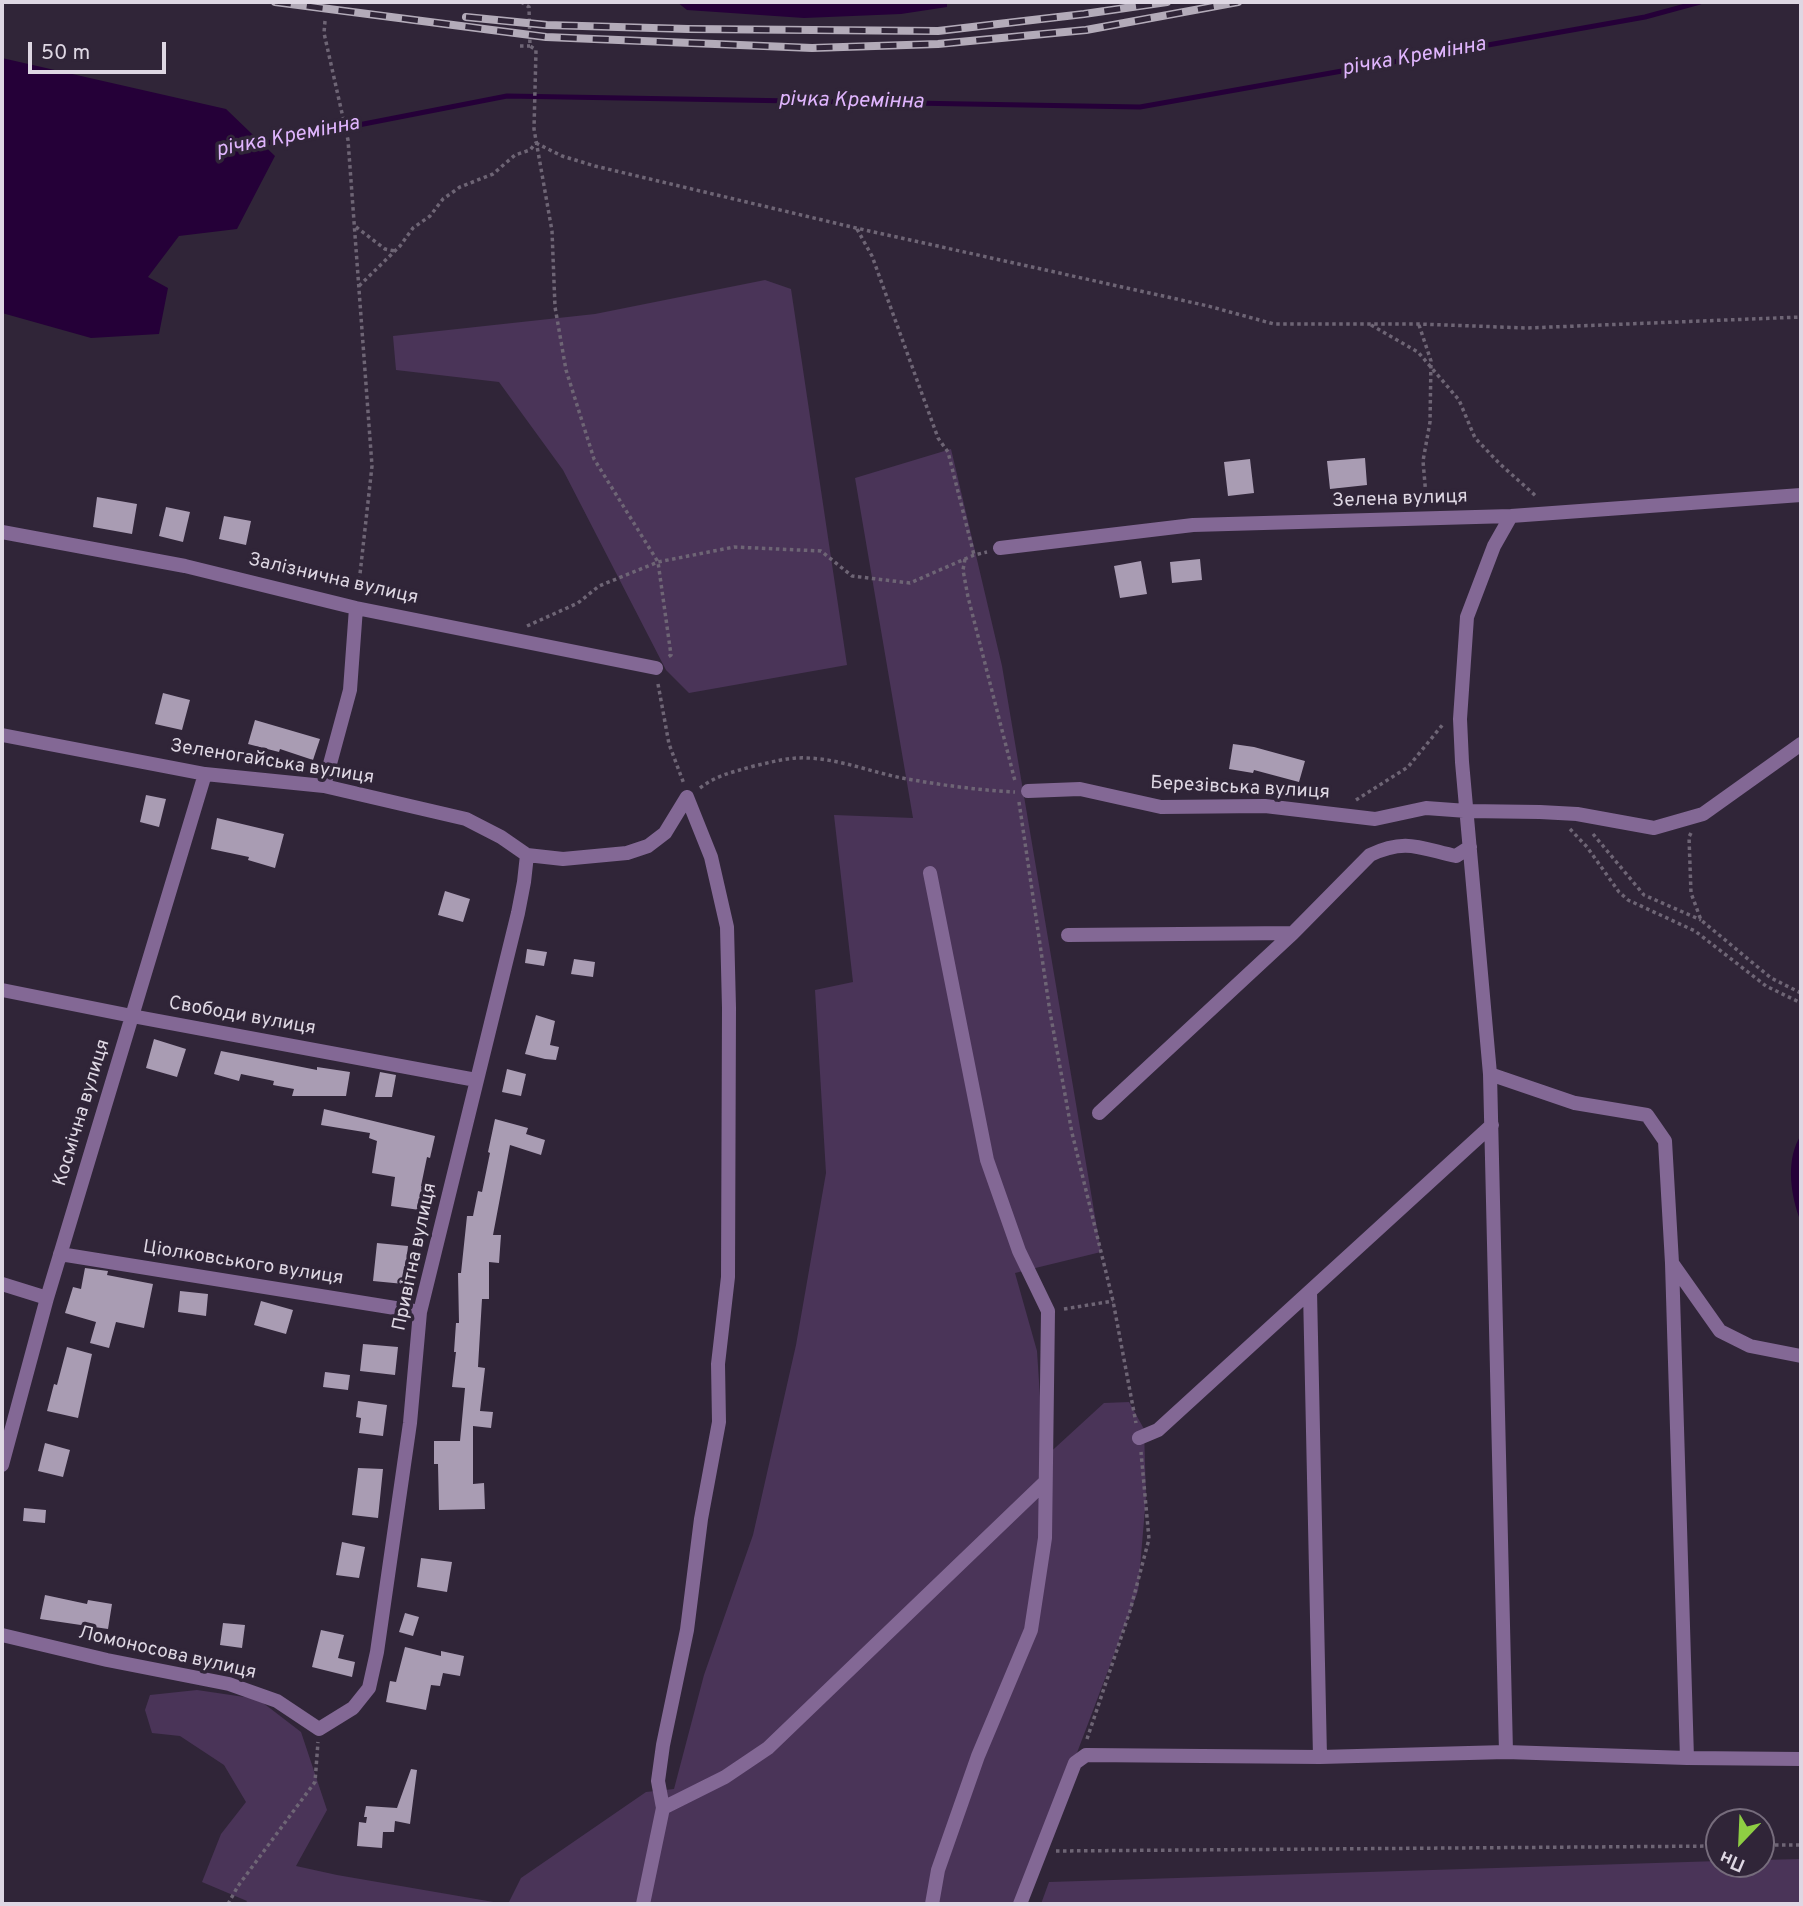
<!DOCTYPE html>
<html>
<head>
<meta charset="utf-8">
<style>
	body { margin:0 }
	#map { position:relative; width:1803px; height:1906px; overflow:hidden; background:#302538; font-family:Overpass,sans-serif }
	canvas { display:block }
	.frame { position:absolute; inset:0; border:4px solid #ded7e3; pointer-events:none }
	.north { position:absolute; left:1705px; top:1808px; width:70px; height:70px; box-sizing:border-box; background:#302538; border:2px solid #766c7c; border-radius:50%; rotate:203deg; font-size:19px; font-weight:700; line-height:28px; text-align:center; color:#ded7e3 }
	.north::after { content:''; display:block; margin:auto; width:24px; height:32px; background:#8ece43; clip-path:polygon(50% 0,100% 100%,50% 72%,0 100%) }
	.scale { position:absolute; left:28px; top:42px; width:138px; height:32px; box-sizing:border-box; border:4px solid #ded7e3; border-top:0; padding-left:9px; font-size:21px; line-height:24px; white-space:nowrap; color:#ded7e3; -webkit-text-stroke:5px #302538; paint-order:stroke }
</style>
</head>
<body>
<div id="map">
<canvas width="1803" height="1906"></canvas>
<div class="frame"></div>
<div class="north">Пн</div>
<div class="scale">50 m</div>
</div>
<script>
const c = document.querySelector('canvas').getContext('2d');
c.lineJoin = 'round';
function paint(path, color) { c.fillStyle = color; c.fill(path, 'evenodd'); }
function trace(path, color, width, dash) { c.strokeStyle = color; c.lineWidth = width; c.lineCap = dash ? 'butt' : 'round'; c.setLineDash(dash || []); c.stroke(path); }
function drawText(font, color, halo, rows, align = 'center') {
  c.font = font + ' Overpass,sans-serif'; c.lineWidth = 7; c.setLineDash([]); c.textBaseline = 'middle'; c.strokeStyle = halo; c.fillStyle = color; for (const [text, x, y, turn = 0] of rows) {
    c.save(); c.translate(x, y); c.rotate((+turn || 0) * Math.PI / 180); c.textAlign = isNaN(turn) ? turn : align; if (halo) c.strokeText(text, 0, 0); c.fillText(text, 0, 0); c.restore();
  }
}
paint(new Path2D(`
	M765,280L791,289L847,665L689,693L666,670L563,470L499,382L396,370L393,336L595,314Z
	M951,449L1002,666L1101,1252L1015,1273L1037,1351L1044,1458L1104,1403L1129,1402L1144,1429L1146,1497L1138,1591L1020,1904H508L521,1878L646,1792L674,1789L704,1675L753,1535L796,1345L826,1173L815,990L853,982L834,815L913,818L855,478Z
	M197,1690L258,1699L301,1732L327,1810L296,1866L337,1875L505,1904H245L247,1901L202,1882L221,1834L246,1802L224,1765L180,1736L152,1733L145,1710L150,1695Z
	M1801,1859V1904H1041L1049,1882L1719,1861V1864H1761V1860Z`), '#4a3458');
paint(new Path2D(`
	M677,2H947V7L901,14L804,18L687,10Z
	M2,58L226,109L275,156L237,229L179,236L148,277L168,288L159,334L91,338L2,313Z
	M1801,1135V1218L1799,1217C1790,1191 1786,1158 1801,1135Z`), '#250038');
trace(new Path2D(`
	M256,145L507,96L1140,107L1645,17L1700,2`), '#250038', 5);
paint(new Path2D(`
	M1365,458L1367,485L1330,489L1327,461Z
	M1250,459L1254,493L1228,496L1224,462Z
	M97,497L137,504L132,534L93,527Z
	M166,507L190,512L183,542L159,536Z
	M224,516L251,521L246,545L219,539Z
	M1200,559L1202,580L1172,583L1170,562Z
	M1141,561L1147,594L1120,598L1114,566Z
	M163,693L190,700L182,730L155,724Z
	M255,720L320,739L313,760L280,749L279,752L248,744Z
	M1233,744L1254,747L1305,761L1299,782L1254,770L1253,773L1229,769Z
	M146,795L166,799L159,827L140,822Z
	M217,818L284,834L275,868L248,860L249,857L211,849Z
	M445,891L470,899L463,922L438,915Z
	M527,949L547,952L544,966L525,963Z
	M574,959L595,962L593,977L571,974Z
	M536,1015L555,1021L550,1045L559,1047L556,1060L545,1059L525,1054Z
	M154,1039L186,1049L177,1077L146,1068Z
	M221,1051L317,1070V1067L350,1072L346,1096H292L294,1089L273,1085L274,1081L241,1074L239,1081L214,1074Z
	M507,1069L526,1074L521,1096L502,1092Z
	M380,1072L396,1075L392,1097H375Z
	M324,1109L435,1136L430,1158L427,1157L421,1186L430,1187L427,1211L391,1206L395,1177L372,1173L377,1141L369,1138L370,1133L321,1125Z
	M495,1119L528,1128L526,1134L545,1140L541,1155L510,1145L493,1235H501L499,1263L489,1262V1299H482L478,1367L485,1368L480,1411L493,1412L491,1428L473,1426V1484L484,1483L485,1509L439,1510L438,1464H434V1441H460L465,1388L452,1387L456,1352H454L456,1323H459L458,1273H461L467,1216H473L478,1191L482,1192L490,1153L488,1152Z
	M377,1243L408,1246L404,1284L373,1281Z
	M85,1268L108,1271L107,1275L153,1284L144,1328L116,1322L109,1348L90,1343L96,1322L65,1313L73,1287L81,1289Z
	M180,1291L208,1294L206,1316L178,1312Z
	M261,1301L293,1310L286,1334L254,1325Z
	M363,1344L398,1347L395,1375L360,1371Z
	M67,1347L92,1354L78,1418L47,1411L54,1384L57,1385Z
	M325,1372L350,1375L348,1390L323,1387Z
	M358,1401L387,1405L383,1436L359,1433L361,1418L356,1417Z
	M45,1443L70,1450L63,1477L38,1471Z
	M358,1468L383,1469L378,1518L352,1515Z
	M24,1508L46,1510L45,1523L23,1521Z
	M342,1542L365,1547L359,1578L336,1575Z
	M421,1558L452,1562L447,1592L417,1587Z
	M45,1595L87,1604L88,1600L112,1604L108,1629L40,1619Z
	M405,1613L419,1617L413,1636L399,1632Z
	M223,1623L245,1625L242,1648L220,1645Z
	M321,1630L344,1635L338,1658L355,1662L352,1677L312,1667Z
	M405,1647L441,1656V1651L464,1656L460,1676L443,1673L440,1686L431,1685L426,1710L386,1702L390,1681L396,1682Z
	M411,1769L417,1770L410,1824L395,1821L394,1832H383L382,1848L357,1846L359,1822L366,1823L367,1817H364L366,1806L397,1808Z`), '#a99cb3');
trace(new Path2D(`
	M521,2L529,7L530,46L536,50L534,129L552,231L555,307L566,370L594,459L658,562L671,655L668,657
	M325,21L324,33L348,140L372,466L358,592
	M520,46H530
	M536,143L562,156L595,166L856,228L1208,306L1274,324H1419L1527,328L1801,317
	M356,227L385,249L395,251
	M857,229L872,256L938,438L948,452L974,555
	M359,286L400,246L413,228L430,216L443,199L460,187L493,174L515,155L530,150L536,143
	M1371,325L1418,352L1459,400L1475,438L1500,464L1537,497
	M1419,325L1431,361L1430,422L1423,461L1426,496L1429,503
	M965,559L963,570L968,597L1015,781
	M527,626L578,603L599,586L658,562L734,547L821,551L852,576L910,583L974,555L987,552
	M658,684L669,744L684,784
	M700,788C717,775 733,772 754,766C772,762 789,757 807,758C840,759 871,772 902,778C940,785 977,790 1015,792
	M1356,800L1408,767L1444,723
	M1019,802L1050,1012L1072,1133L1113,1301L1136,1423
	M1570,829L1587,847L1619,892L1628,900L1695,931L1766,986L1801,1003
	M1691,833L1689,837L1691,893L1701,920L1771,978L1801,993
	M1593,834L1644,895L1701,920
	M1064,1309L1113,1301
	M1087,1739L1130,1611L1149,1539L1141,1452
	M1761,1845H1801
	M1056,1851L1719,1846
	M228,1904L238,1886L315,1782L318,1742`), '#6e6575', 3.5, [3.5, 3.5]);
trace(new Path2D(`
	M2,532L185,566L356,608L656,668
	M1000,548L1193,525L1511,516L1801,495
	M2,735L205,774L324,786L466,819L501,837L527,855L563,859L627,853L648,846L665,833L687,797
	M324,786L350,690L356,608
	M1028,791L1080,789L1161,807L1265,806L1375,819L1426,808L1467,811L1540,812L1577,814L1654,828L1703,814L1801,744
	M930,873L987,1160L1019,1251L1048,1311L1045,1538L1031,1630L978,1756L938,1870L932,1904
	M1068,935L1293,933
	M2,990L132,1016L476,1080
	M1490,1074L1575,1103L1647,1115L1665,1141L1672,1263L1687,1758
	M1099,1113L1293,933L1370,855C1405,838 1420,848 1456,856L1470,847
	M60,1254L420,1312
	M1672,1263L1720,1331L1750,1346L1801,1356
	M2,1284L47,1298
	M1310,1291L1320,1757
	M1139,1438L1158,1430L1492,1125
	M2,1465L47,1298L205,774
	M2,1635L107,1660L229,1684L277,1701L319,1729L353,1708L369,1688L377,1652L410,1423L420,1312L518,913L524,882L527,855
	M1506,1752L1490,1074L1462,762L1460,719L1467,617L1494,546L1511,516
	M663,1808L725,1777L768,1748L1045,1482
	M643,1904L663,1808L658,1781L663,1745L687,1630L701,1519L719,1422L718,1364L728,1277L729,1008L727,927L711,857L687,797
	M1020,1904L1075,1763L1086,1755L1320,1757L1506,1752L1687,1758L1801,1759`), '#836895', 14);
const rail = new Path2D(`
	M275,2L546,37L812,48L938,44L1086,30L1238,2
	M466,17L547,25L688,29L938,31L1084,14L1167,2`);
trace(rail, '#b3abb9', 8);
trace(rail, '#302538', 5, [16]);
drawText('19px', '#ded7e3', '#302538', [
	["Зелена вулиця",1400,500,-2],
	["Залізнична вулиця",333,580,13],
	["Зеленогайська вулиця",272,763,9],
	["Березівська вулиця",1240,789,3],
	["Свободи вулиця",242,1017,10],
	["Космічна вулиця",83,1113,-73],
	["Привітна вулиця",416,1257,-78],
	["Ціолковського вулиця",243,1264,9],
	["Ломоносова вулиця",167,1654,13]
]);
drawText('italic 21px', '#e0b5fe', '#302538', [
	["річка Кремінна",1414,58,-10],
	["річка Кремінна",851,102,1],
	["річка Кремінна",288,138,-11]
]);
</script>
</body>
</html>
